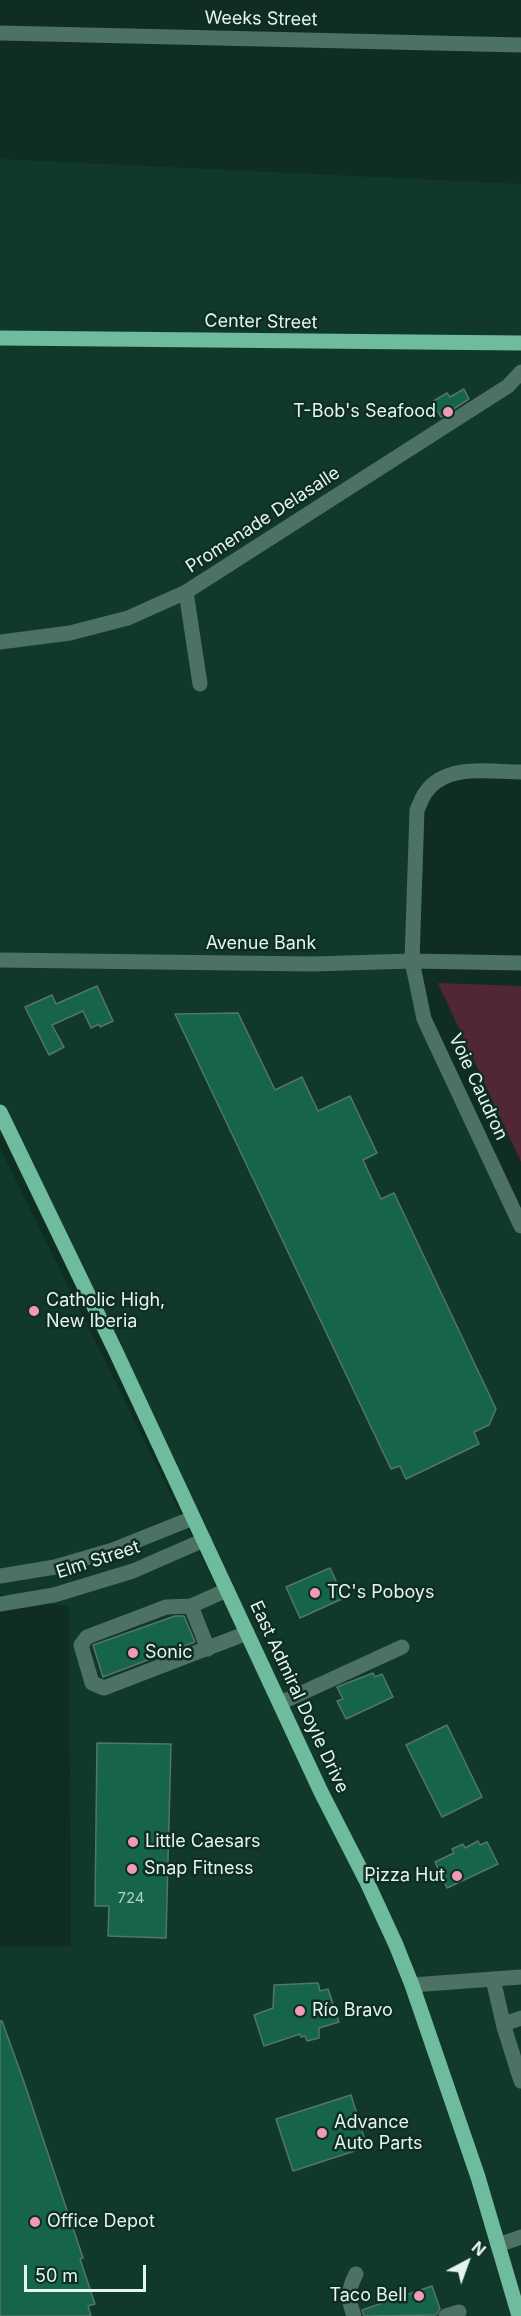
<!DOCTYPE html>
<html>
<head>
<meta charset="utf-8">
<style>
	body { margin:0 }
	#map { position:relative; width:521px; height:2316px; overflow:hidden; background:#0f2d23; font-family:Inter,sans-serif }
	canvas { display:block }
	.north { position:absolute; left:437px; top:2232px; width:60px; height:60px; -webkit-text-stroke:4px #0f2d23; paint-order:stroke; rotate:41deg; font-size:16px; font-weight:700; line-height:24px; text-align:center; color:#e4f5ed }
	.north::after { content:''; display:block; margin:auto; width:21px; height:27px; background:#e4f5ed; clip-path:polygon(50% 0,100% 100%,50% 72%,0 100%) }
	.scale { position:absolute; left:24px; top:2265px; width:122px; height:27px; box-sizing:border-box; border:3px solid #e4f5ed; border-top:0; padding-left:8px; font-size:18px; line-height:21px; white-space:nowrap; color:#e4f5ed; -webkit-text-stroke:4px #0f2d23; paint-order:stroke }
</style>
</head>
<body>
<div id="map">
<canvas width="521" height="2316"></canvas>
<div class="north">N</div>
<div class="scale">50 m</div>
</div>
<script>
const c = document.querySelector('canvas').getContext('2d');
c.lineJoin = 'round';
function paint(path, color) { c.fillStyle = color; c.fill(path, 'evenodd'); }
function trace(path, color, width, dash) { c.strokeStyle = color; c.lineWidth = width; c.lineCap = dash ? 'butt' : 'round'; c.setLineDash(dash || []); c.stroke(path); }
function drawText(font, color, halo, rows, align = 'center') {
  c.font = font + ' Inter,sans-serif'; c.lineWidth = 5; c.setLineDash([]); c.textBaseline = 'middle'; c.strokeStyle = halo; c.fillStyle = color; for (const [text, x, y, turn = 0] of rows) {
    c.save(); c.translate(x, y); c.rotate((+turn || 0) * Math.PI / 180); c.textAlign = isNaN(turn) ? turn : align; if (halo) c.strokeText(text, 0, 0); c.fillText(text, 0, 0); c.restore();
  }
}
paint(new Path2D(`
	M0,159L521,184V771L442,778L417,810L412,961L425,1019L521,1226V2316H0V1947L71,1946L69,1607L0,1594V1148L392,1943L0,1105Z`), '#10392c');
paint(new Path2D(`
	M438,983L521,986V1162Z`), '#512736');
const building = new Path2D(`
	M464,389L469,399L441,417L432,402L447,393L450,397Z
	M97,986L113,1021L100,1027L99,1024L91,1028L83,1011L52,1025L64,1047L49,1055L25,1007L52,995L56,1004Z
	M238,1013L275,1090L302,1077L318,1111L350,1096L377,1153L363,1160L381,1199L394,1193L496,1409L489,1425L474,1432L479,1444L406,1479L400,1466L391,1469L175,1014Z
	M330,1568L344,1598L300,1618L286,1587Z
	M175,1616H184L195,1642L103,1677L93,1645Z
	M373,1673L375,1677L382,1674L393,1697L346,1719L337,1701L343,1699L337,1687Z
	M447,1725L482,1797L442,1817L406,1745Z
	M97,1743L171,1744L166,1938L108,1936L109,1906H95Z
	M478,1841L480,1845L487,1842L498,1864L447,1888L435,1862L454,1853L452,1849L463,1844L465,1848Z
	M318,1983L320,1991L328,1989L339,2022L319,2028V2038L307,2041L305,2036L301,2037L300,2034L264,2046L254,2015L273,2008L274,1985Z
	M0,2021H2L24,2082L83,2258L80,2259L95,2304L88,2306L91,2316H0Z
	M351,2095L367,2147L293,2171L276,2119Z
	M432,2286L440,2309L436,2315L364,2316L362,2310Z`);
paint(building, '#16644c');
trace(building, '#557568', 1.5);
trace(new Path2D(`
	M0,33L521,45
	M186,592L200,684
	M0,642L70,633L128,618L186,592L508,386L521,372
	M521,772C490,772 446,763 426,792C422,797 420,804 417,810L412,961L424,1019L521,1226
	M0,960L313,964L412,961L521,963
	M0,1576L55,1567L113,1550L193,1518
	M227,1590L191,1606L166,1607L87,1637L81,1645L92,1683L104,1688L247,1633
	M0,1604L54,1595L133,1571L204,1540
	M191,1606L208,1649
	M280,1703L402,1647
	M493,1979L504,2027L521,2081
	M412,1985L521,1977
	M504,2024L521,2018
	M498,2245L521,2237
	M354,2316C348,2299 347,2291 356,2274
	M446,2316L459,2312`), '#4d7162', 15);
trace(new Path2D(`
	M0,338L521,343
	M0,1112L116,1352L321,1792L367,1882L396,1945L412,1985L478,2177L519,2316`), '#6ebb9e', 15);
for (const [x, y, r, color] of [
	[448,412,6,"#f09ab7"],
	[34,1311,6,"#f09ab7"],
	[315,1593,6,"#f09ab7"],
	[133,1653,6,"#f09ab7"],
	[133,1842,6,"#f09ab7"],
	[132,1869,6,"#f09ab7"],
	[457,1876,6,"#f09ab7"],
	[300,2011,6,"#f09ab7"],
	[322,2133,6,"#f09ab7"],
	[35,2222,6,"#f09ab7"],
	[419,2296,6,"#f09ab7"]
]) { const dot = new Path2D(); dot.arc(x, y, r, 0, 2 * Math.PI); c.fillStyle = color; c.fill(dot); trace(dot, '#0f2d23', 2); }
drawText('15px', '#b0d1c5', null, [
	["724",131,1898]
]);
drawText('18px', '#e4f5ed', '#0f2d23', [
	["Weeks Street",261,19,1],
	["Center Street",261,322,1],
	["Promenade Delasalle",263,520,-33],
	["Avenue Bank",261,944],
	["Voie Caudron",478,1087,65],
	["Elm Street",98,1560,-18],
	["East Admiral Doyle Drive",299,1697,65]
]);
drawText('18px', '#e4f5ed', '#0f2d23', [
	["T-Bob's Seafood",436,412,"right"],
	["Catholic High,",46,1301],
	["New Iberia",46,1322],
	["TC's Poboys",327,1593],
	["Sonic",145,1653],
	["Little Caesars",145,1842],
	["Snap Fitness",144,1869],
	["Pizza Hut",445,1876,"right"],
	["Río Bravo",312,2011],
	["Advance",334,2123],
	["Auto Parts",334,2144],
	["Office Depot",47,2222],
	["Taco Bell",407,2296,"right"]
], 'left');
</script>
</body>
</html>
